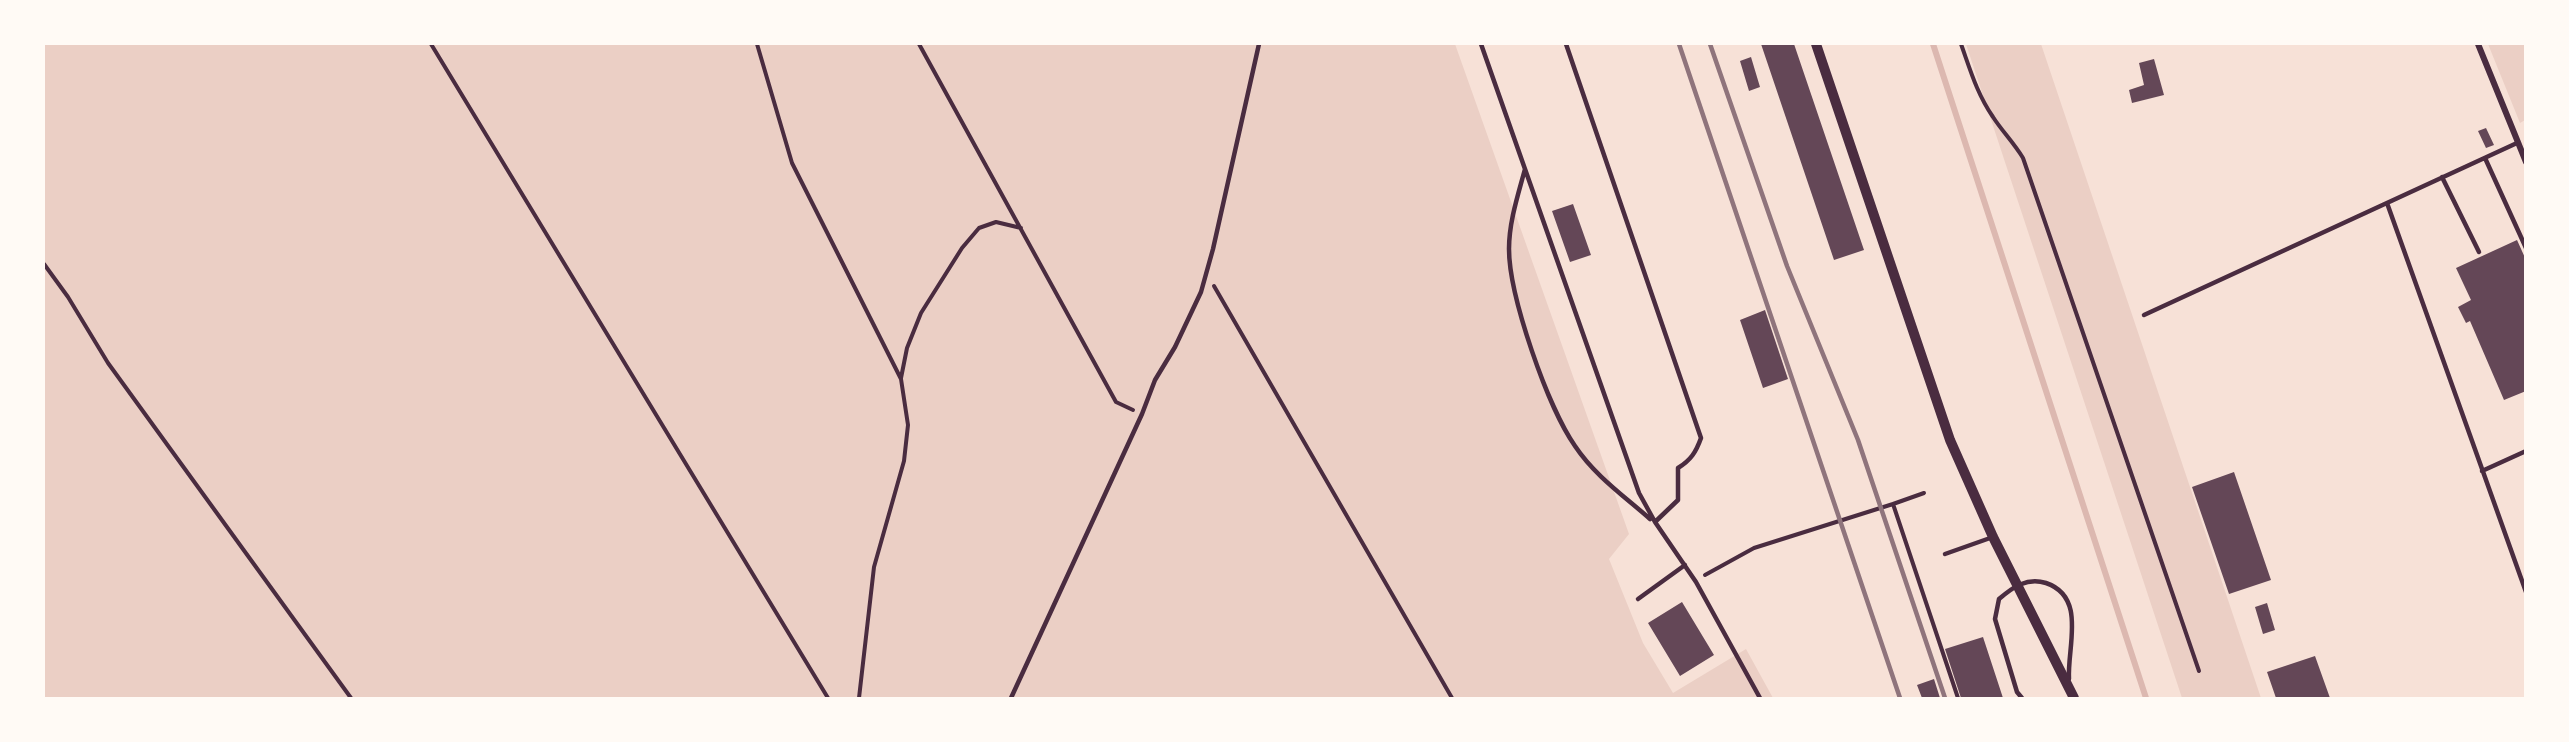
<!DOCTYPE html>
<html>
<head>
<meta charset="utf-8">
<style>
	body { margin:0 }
	#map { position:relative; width:2569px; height:742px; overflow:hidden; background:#f7e1d7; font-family:Roboto,sans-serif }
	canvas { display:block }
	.frame { position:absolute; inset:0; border:45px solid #fffaf5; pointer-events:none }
</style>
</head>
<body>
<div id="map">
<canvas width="2569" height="742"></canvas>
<div class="frame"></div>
</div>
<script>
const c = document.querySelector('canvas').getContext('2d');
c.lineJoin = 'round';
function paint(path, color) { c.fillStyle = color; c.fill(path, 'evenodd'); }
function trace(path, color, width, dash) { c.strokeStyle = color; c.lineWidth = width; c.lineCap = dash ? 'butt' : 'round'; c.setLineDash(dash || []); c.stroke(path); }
paint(new Path2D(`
	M44,44H1455L1629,534L1609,559L1643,643L1673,693L1746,649L1773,698H44Z
	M1966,44H2041L2261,698H2182Z
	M2488,44H2525V120L2520,123Z`), '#ebcfc5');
trace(new Path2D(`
	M1933,44L2146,698`), '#dcb8b0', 6);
paint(new Path2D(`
	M1761,44H1794L1864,250L1834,260Z
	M1751,57L1760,87L1749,91L1740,61Z
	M2154,59L2164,95L2132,103L2129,90L2144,85L2139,63Z
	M2486,128L2494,145L2486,148L2478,131Z
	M1573,204L1591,255L1570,262L1552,211Z
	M2517,240L2526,260V391L2504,400L2470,321L2466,323L2458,307L2471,300L2456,268Z
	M1765,310L1788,379L1763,388L1740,320Z
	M2234,472L2271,580L2229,594L2192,487Z
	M1682,602L1714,655L1680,676L1648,623Z
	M2267,603L2275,630L2263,634L2255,607Z
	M1983,637L2003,698H1961L1945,649Z
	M2315,656L2330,698H2276L2267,672Z
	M1934,679L1940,698H1922L1917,685Z`), '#644757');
trace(new Path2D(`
	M431,44L828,698
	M757,44L792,163L901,379L908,425L904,461L874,567L859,698
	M919,44L1116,402L1133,410
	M1961,44C1970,69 1977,94 1993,117C2002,131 2014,143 2023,158L2199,671
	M44,264L68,297L108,363L351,698
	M1214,286L1452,698
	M901,378L907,348L921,313L962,248L979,228L996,222L1021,228
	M1893,504L1924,493
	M1705,575L1754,548L1893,504L1958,698`), '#4a2c40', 4);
trace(new Path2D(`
	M1481,44L1639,493L1655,522L1696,582L1760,698
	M1566,44L1701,438C1696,452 1691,460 1678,468V500L1655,522
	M2485,158L2526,248
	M1525,169C1518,195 1509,222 1509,249C1509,296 1548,408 1575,446C1595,476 1624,496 1650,519
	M2442,177L2479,252
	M2387,203L2526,592
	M2144,315L2517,143
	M2482,471L2526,451
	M1945,554L1993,537
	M1638,599L1685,565
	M1011,698L1142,414L1155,380L1175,347L1201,292L1213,249L1259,44
	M2022,698L2017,692L1995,619L1999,599C2013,587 2027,577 2046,583C2087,597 2067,647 2069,679`), '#4a2c40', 4.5);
trace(new Path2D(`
	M2478,44L2526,162`), '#4a2c40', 6);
trace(new Path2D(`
	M1816,44L1950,440L1993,537L2074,698`), '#4a2c40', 10);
trace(new Path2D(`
	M1679,44L1900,698
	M1710,44L1787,266L1858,440L1945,698`), '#8f747c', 4.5);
</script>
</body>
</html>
